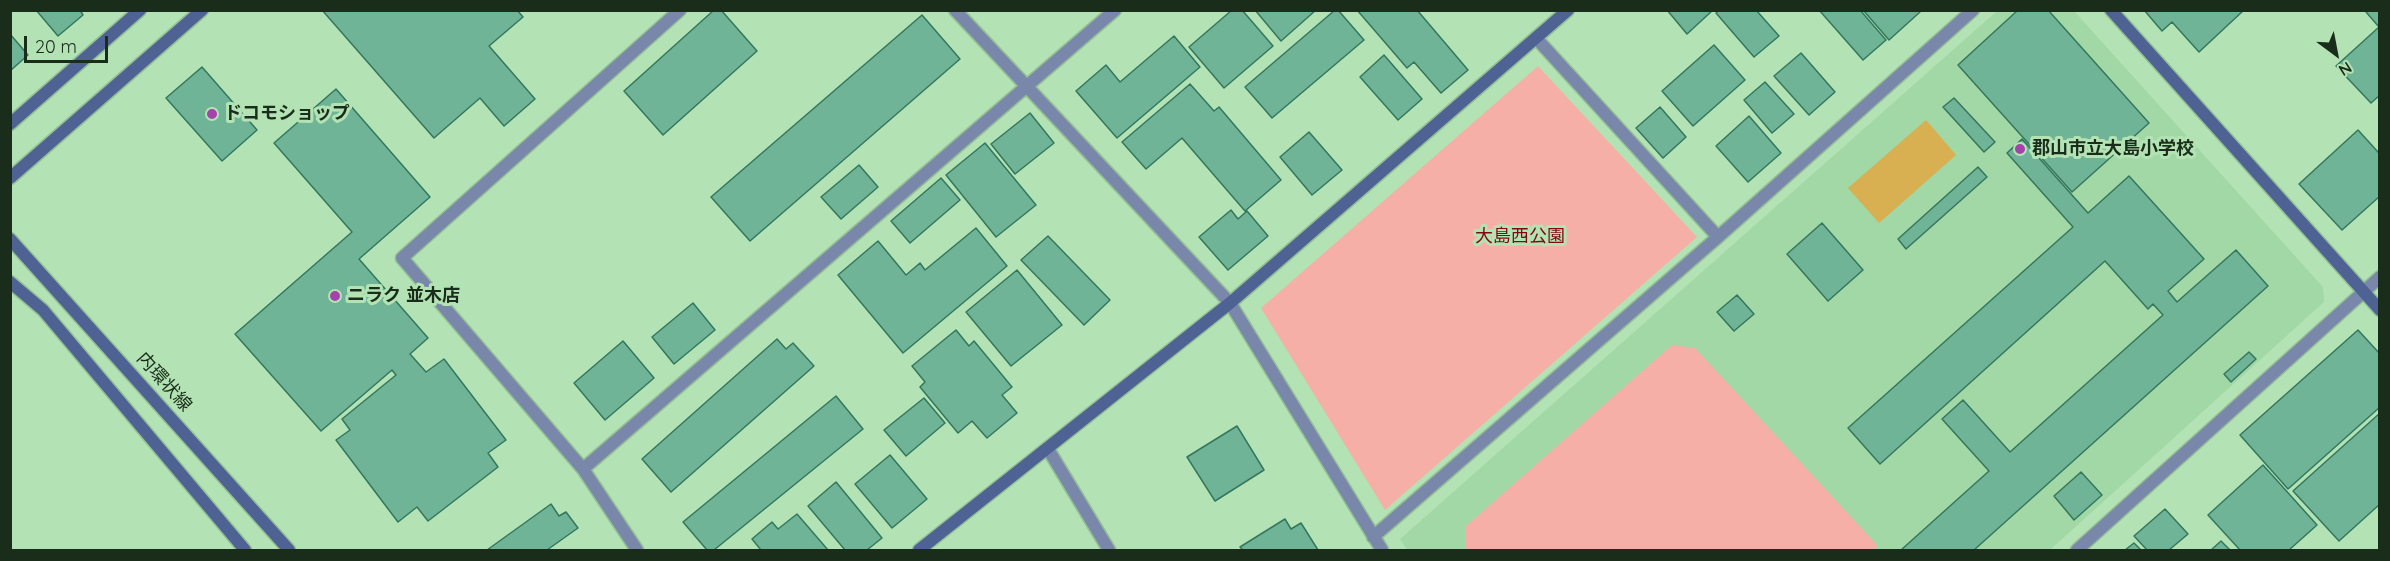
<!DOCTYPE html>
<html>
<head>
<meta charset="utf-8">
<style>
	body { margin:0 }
	#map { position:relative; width:2390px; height:561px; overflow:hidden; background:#b3e3b4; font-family:Quicksand,sans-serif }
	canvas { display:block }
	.frame { position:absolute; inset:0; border:12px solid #1a2d1b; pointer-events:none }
	.north { position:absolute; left:2306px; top:24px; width:60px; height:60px; -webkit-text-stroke:4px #b3e3b4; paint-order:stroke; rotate:148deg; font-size:16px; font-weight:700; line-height:24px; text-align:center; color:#1a2d1b }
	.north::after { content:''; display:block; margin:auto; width:21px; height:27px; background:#1a2d1b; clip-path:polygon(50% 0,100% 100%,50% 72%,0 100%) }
	.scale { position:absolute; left:24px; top:36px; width:84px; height:27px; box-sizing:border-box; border:3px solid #1a2d1b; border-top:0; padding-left:8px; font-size:18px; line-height:21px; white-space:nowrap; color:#1a2d1b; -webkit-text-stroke:4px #b3e3b4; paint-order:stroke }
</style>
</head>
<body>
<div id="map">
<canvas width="2390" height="561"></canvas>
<div class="frame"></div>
<div class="north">N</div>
<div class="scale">20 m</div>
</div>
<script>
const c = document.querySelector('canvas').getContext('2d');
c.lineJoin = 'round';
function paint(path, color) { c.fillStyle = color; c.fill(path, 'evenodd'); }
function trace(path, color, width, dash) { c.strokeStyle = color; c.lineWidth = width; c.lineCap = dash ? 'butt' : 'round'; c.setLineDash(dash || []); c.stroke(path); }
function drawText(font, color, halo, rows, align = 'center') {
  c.font = font + ' Quicksand,"Noto Sans JP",sans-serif'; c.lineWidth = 6; c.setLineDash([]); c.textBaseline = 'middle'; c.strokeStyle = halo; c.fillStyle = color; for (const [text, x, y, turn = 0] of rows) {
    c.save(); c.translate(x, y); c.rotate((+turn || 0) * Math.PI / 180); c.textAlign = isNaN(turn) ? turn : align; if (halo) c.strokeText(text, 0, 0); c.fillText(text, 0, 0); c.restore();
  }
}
paint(new Path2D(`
	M1997,11H2074L2323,287L2324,302L2050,550H1407L1400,539Z`), '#a2d8a5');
paint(new Path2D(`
	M1538,66L1697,237L1385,510L1261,308Z
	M1672,345L1695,348L1878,546L1873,550H1465V527Z`), '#f5afa7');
paint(new Path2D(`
	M1926,120L1956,155L1879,223L1848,188Z`), '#d8af51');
const building = new Path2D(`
	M36,10H80L83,15L58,36Z
	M322,10H517L523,17L489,46L535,99L504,126L480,98L434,138Z
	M714,10H721L757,51L663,135L624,91Z
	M1232,10H1242L1273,46L1224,88L1189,47Z
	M1255,10H1316L1281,41Z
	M1335,10H1338L1364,40L1272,118L1245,87Z
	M1357,10H1417L1468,70L1441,93L1414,62L1407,68Z
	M1667,10H1713L1687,34Z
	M1719,10H1756L1779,36L1754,57L1716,13Z
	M1819,10H1860L1886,40L1863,60Z
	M1863,10H1919L1920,12L1889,40Z
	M2018,10H2048L2149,123L2072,192L1958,65Z
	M2144,10H2244L2199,52L2172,22L2162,31Z
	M2368,10H2380V95L2371,103L2336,66L2379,27L2366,12Z
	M922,15L960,59L750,241L711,197Z
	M10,34L28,55L10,71Z
	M1174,36L1200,67L1117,138L1076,91L1106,65L1120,82Z
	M1714,45L1745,80L1693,126L1662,91Z
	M1801,53L1835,92L1809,115L1774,76Z
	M1384,55L1422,99L1398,120L1360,77Z
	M202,67L257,130L222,161L166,98Z
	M1765,82L1794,114L1772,133L1744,100Z
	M1190,84L1214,111L1219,107L1281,180L1245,211L1182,138L1146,169L1122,142Z
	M336,89L430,197L359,259L428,338L410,354L426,372L444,359L506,440L488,453L498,467L428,521L417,507L398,522L336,440L350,430L342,419L396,375L392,370L321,431L235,334L352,232L274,143Z
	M1954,98L1995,142L1984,152L1943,107Z
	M1660,107L1686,137L1663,158L1636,128Z
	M1030,113L1054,143L1015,174L991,144Z
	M1749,116L1781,153L1748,182L1716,146Z
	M2358,130L2378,152L2380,150V196L2342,230L2299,184Z
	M1309,132L1342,170L1312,195L1280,157Z
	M2022,139L2088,213L2129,176L2204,259L2168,291L2177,302L2236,250L2268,286L1974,550H1901L1989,471L1942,419L1963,400L2010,452L2163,315L2153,304L2148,309L2105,261L1880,464L1848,428L2073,227L2007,153Z
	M985,143L1036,205L996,237L946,175Z
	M859,165L878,187L841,219L821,197Z
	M1978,167L1987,177L1906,249L1898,239Z
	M941,178L960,200L910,243L891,221Z
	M1231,210L1238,219L1247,211L1268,236L1228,270L1199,237Z
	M1822,223L1863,270L1828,301L1787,254Z
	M976,228L1007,266L903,353L838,275L878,241L906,275L920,263L925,270Z
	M1048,236L1110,300L1084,325L1021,260Z
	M1017,270L1062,325L1011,366L966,312Z
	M1737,295L1754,314L1734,331L1717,312Z
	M693,303L715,330L674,364L652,337Z
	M956,330L969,346L974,341L1012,387L1002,395L1017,413L987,438L972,421L958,433L920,387L925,382L912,366Z
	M2358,330L2380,354V407L2288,489L2240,435Z
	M777,339L786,349L793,343L814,366L671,492L642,459Z
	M623,341L654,378L605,420L574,383Z
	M2249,352L2256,359L2231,382L2224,374Z
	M836,396L863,429L714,550H707L683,522Z
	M924,398L945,423L906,456L884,430Z
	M2380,413V504L2339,541L2293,491Z
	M1237,426L1264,470L1215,501L1187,457Z
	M890,455L927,499L892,528L855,484Z
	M2263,465L2317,525L2289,550H2240L2208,515Z
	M2081,472L2102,495L2074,520L2054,496Z
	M836,482L882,538L867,550H845L808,506Z
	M551,504L559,516L566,512L578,528L547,550H487Z
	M2165,509L2188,534L2169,550H2147L2134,536Z
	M797,514L828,550H761L752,539L772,522L778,529Z
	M1285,519L1291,529L1301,523L1318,550H1243L1240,547Z
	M2221,541L2230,550H2211Z
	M2134,543L2141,550H2125Z`);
paint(building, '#70b498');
trace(building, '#33775d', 1.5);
const street = new Path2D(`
	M955,10L1230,303L1382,550
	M1536,38L1718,237
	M1048,449L1109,550
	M583,469L1115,10
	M1373,537L1718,237L1973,10
	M637,550L583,469L402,258L680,10
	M2077,550L2380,277`);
const secondary = new Path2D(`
	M2111,10L2380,310
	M10,124L140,10
	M10,178L202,10
	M10,239L289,550
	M10,282L43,310L245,550
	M919,550L1230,303L1568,10`);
trace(street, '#94bf95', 15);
trace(secondary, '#94bf95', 15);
trace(street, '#7988aa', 12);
trace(secondary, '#4e6394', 12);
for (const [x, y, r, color] of [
	[212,114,6,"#a543aa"],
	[2020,149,6,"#a543aa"],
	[335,296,6,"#a543aa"]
]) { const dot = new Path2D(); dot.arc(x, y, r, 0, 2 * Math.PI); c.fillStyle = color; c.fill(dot); trace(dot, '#b3e3b4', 2); }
drawText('bold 18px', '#1a2d1b', '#b3e3b4', [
	["ドコモショップ",224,114],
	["郡山市立大島小学校",2032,149],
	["ニラク 並木店",347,296]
], 'left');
drawText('18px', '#820711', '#b3e3b4', [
	["大島西公園",1520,237]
]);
drawText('18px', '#1a2d1b', '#b3e3b4', [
	["内環状線",164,382,48]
]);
</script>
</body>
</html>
